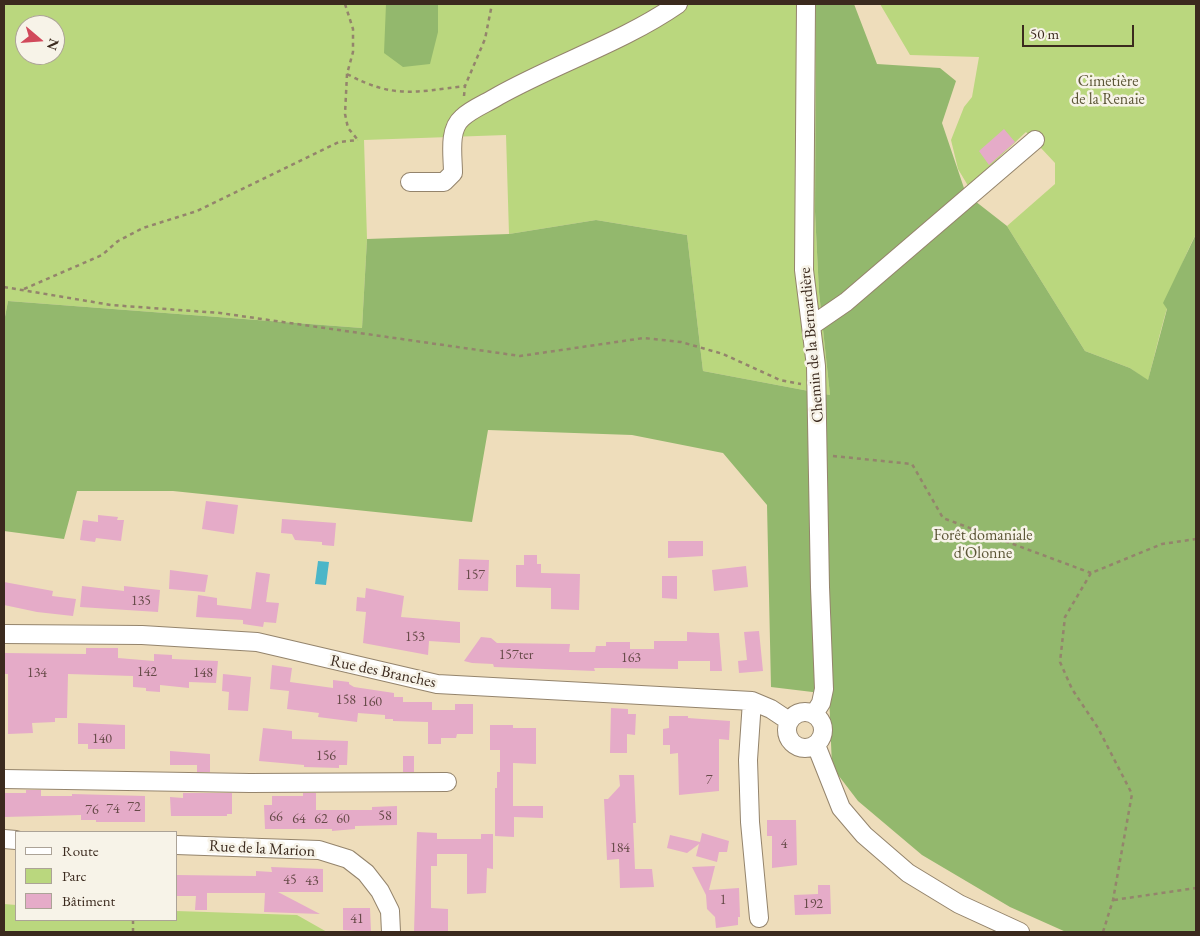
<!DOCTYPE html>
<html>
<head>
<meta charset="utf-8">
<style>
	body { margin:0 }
	#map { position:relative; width:1200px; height:936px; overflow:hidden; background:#edb; font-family:"EB Garamond",serif }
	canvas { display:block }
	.frame { position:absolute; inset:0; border:5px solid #3b2a1e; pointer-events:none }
	.legend { position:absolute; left:15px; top:831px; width:162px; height:90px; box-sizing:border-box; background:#f7f3e8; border:1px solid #aca397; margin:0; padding:6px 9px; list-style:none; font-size:15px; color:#3b2a1e }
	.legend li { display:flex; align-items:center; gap:10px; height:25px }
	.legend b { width:25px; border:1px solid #aca397 }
	.north { position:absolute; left:15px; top:15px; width:50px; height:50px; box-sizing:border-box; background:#f7f3e8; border:1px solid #aca397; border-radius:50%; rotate:108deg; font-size:14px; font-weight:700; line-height:20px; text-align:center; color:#3b2a1e }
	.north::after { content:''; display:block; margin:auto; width:18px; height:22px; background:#d1495b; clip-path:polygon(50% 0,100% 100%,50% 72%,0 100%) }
	.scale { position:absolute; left:1022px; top:25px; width:112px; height:22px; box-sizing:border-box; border:2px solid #3b2a1e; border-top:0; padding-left:6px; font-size:15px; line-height:18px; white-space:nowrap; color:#3b2a1e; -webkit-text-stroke:4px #f7f3e8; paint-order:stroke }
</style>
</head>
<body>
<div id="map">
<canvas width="1200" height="936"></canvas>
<div class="frame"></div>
<ul class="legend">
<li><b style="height:6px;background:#fff"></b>Route</li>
<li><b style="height:14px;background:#bad77e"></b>Parc</li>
<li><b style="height:14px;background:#e5abc8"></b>Bâtiment</li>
</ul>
<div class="north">N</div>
<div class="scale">50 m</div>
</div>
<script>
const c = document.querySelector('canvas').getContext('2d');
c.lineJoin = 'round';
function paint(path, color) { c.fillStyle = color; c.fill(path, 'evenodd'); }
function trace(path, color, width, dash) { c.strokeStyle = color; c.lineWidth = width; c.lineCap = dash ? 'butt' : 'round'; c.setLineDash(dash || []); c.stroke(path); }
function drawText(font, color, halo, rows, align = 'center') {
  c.font = font + ' "EB Garamond",serif'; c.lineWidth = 5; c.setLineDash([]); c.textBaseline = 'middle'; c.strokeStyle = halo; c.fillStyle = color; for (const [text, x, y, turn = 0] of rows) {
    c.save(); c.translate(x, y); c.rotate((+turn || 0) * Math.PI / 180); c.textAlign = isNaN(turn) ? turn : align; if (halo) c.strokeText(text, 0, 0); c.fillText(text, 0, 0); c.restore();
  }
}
paint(new Path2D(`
	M4,4H816L815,212L819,292L830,395L703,371L687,235L596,220L509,234L506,135L364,140L367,239L362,328L8,301L4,322ZM25,25H55V55H25Z
	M880,4H1196V234C1172,279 1161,331 1148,381L1130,368L1085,351L1007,226L1055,184V163L1026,132L990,166L992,170L970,189L958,169L951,140L964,107L972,97L979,57L910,55Z
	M4,904L16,905V920H176V911L297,915L327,932H4Z`), '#bad77e');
paint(new Path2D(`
	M386,4H438V32L430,64L403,67L384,53Z
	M816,4H854L877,64L940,68L956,81L942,123L966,194L1007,226L1085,351L1130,368L1148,380L1167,309L1163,303L1196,234V932H1066L1010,907L922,855L858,801L832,767L829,694L771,687L767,505L723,453L632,435L488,430L472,522L173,491H77L64,539L4,531V322L8,301L362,328L367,239L509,234L596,220L687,235L703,371L830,395L819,292L815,212Z`), '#93b86d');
paint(new Path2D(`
	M318,561L329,562L326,585L315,584Z`), '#4bb6c8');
paint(new Path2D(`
	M1004,129L1015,142L989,165L979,151Z
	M206,501L238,505L234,534L202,529Z
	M98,515L118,517L117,520H124L121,541L96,538L95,542L80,540L83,520L98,522Z
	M282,519L336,523L334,546L322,545V542L295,540L292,534L281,533Z
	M668,541H703V556L668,558Z
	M524,555H537V564H541V573L580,574L579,610L551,609V588L516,587V565H524Z
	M459,559L489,560L488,591L458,590Z
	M746,566L748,587L714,591L712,570Z
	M170,570L208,575L205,592L169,589Z
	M256,572L270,574L266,602L279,603L276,623L264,622L263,627L243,624V620L196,617L198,595L217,598V605L251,609Z
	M662,576H677V599L662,598Z
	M4,582L53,591L52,596L76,599L73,616L37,612L4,605Z
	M82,586L124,591V586L160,590L158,612L80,607Z
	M366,588L404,596L401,617L460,622V643L429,641L428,655L363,643L366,612L356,611L357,597L365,598Z
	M759,631L763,671L739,673L738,661L747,660L744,632Z
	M687,632L710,633V640V633H719L722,671H710V661H678V669L610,668H594L595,671L494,667L493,664L472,663L464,661L481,637L491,638L497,643L570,644L569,652H595L596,646H606V642H630V649H654V641H687Z
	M86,648H118V658L154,661V654L172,655V659L218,661L216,683L189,682V688L160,685V692L146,691V688L133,687V676L68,674L67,718H55V722L32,723L33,733L8,734V674H4V653L86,654Z
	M272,665L292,668L290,682L333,688V680L349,682V684L354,687L394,693V697H403V702H432V710H455V704H473V734H457L456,738H441V744H428V722L393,721V719H385V715L358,713L357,722L318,717L319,713L287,709L289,691L270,689Z
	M223,674L251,677L248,711L228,710L229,692L222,691Z
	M611,708L628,709V714H636L635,735L627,734V753H610Z
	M669,716H688V718L730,721L729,740L719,739V791L679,795L678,753L670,754V745H663V729L669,728Z
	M78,723L125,725V749H88V744H78Z
	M490,725H513V728H536V764L513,763V806H543V818L514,817V837L495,836V788H497V772H500V750H490Z
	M263,728L292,731V739L348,741L347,765H339V768L304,767V765L259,761Z
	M170,751L210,754V772H197V765H170Z
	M403,756H414V772H403Z
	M619,775H634L636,823H633L635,869H652L654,887L620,888L619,859L607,860L604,799H608L620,786Z
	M26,790H41V796H72V794L145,796V822H96V820H81V815L4,817V793H26Z
	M183,793H232V814H227V816H171L170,797L183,798Z
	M303,793H316V810H372V807L397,806V825L355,826V829L332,831V829H265L264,805H272V796H303Z
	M767,820H796L797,865L772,868V836H767Z
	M417,832L437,833V839H481V834H493V869L487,868L486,893L467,894V854H437V866H431V908L448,909V932H414Z
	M702,833L729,841L727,852H719L717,862L696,856L699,844L687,853L667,848L670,835L700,842Z
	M715,866L709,890L739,888L740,917H738V925L716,928L715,917L707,909L706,895L692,867Z
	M271,867L323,869V892H278L320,914L264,912L265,893H207V910H195L196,896H176V875L256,876V871L272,872Z
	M818,885H830L831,914L795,915L794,895L818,894Z
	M343,908H370L371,932L343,930Z`), '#e5abc8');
const minor = new Path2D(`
	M806,4L804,270L816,366L820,587L824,689L821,703L814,714
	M410,182H444L453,173C453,156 448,130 462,118C471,109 487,103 498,96C557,63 623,42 678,4
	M811,326L846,302L1035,140
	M4,634L142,635L257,642L437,684L752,701L771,709L789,721
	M752,701L748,760L750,822L759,918
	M787 730a18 18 0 1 1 36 0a18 18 0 1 1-36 0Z
	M816,745L841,808L864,835L908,873L959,904L1020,932
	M4,779L250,783L447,782
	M4,839L16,840
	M176,845L319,850L348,859L366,873L380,891L390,911L391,932`);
trace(minor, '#94846c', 20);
trace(new Path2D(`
	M345,4L353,29V52L347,74L345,114L348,128L358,140
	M347,74C394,99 415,92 465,86
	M464,96L465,86L485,39L492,4
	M4,287L111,305L220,313L520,356L644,338L681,342L723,354L780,380L801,384
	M24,289L102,255L118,241L143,228L197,211L339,142L358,140
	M833,456L912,464L943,518L1091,573
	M1114,900L1196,888
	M133,920V932
	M1103,932L1113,900L1132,794L1098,728L1072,689L1060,662L1065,617L1091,573L1162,544L1196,539`), '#94846c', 2.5, [4, 4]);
trace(minor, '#fff', 18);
drawText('14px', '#664a48', null, [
	["157",475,575],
	["135",141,601],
	["153",415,637],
	["157ter",516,655],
	["163",631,658],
	["142",147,672],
	["134",37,673],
	["148",203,673],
	["158",346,700],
	["160",372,702],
	["140",102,739],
	["156",326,756],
	["7",709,780],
	["72",134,807],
	["74",113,809],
	["76",92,810],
	["58",385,816],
	["66",276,817],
	["64",299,819],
	["62",321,819],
	["60",343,819],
	["4",784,844],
	["184",620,848],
	["45",290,880],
	["43",312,881],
	["1",723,900],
	["192",813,904],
	["41",357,919]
]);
drawText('16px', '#5b5536', '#f7f3e8', [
	["Cimetière",1108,82],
	["de la Renaie",1108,100],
	["Forêt domaniale",983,536],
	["d'Olonne",983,554]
]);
drawText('16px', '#3b2a1e', '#f7f3e8', [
	["Chemin de la Bernardière",812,345,-95],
	["Rue des Branches",383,672,12],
	["Rue de la Marion",262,849,3]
]);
</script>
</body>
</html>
